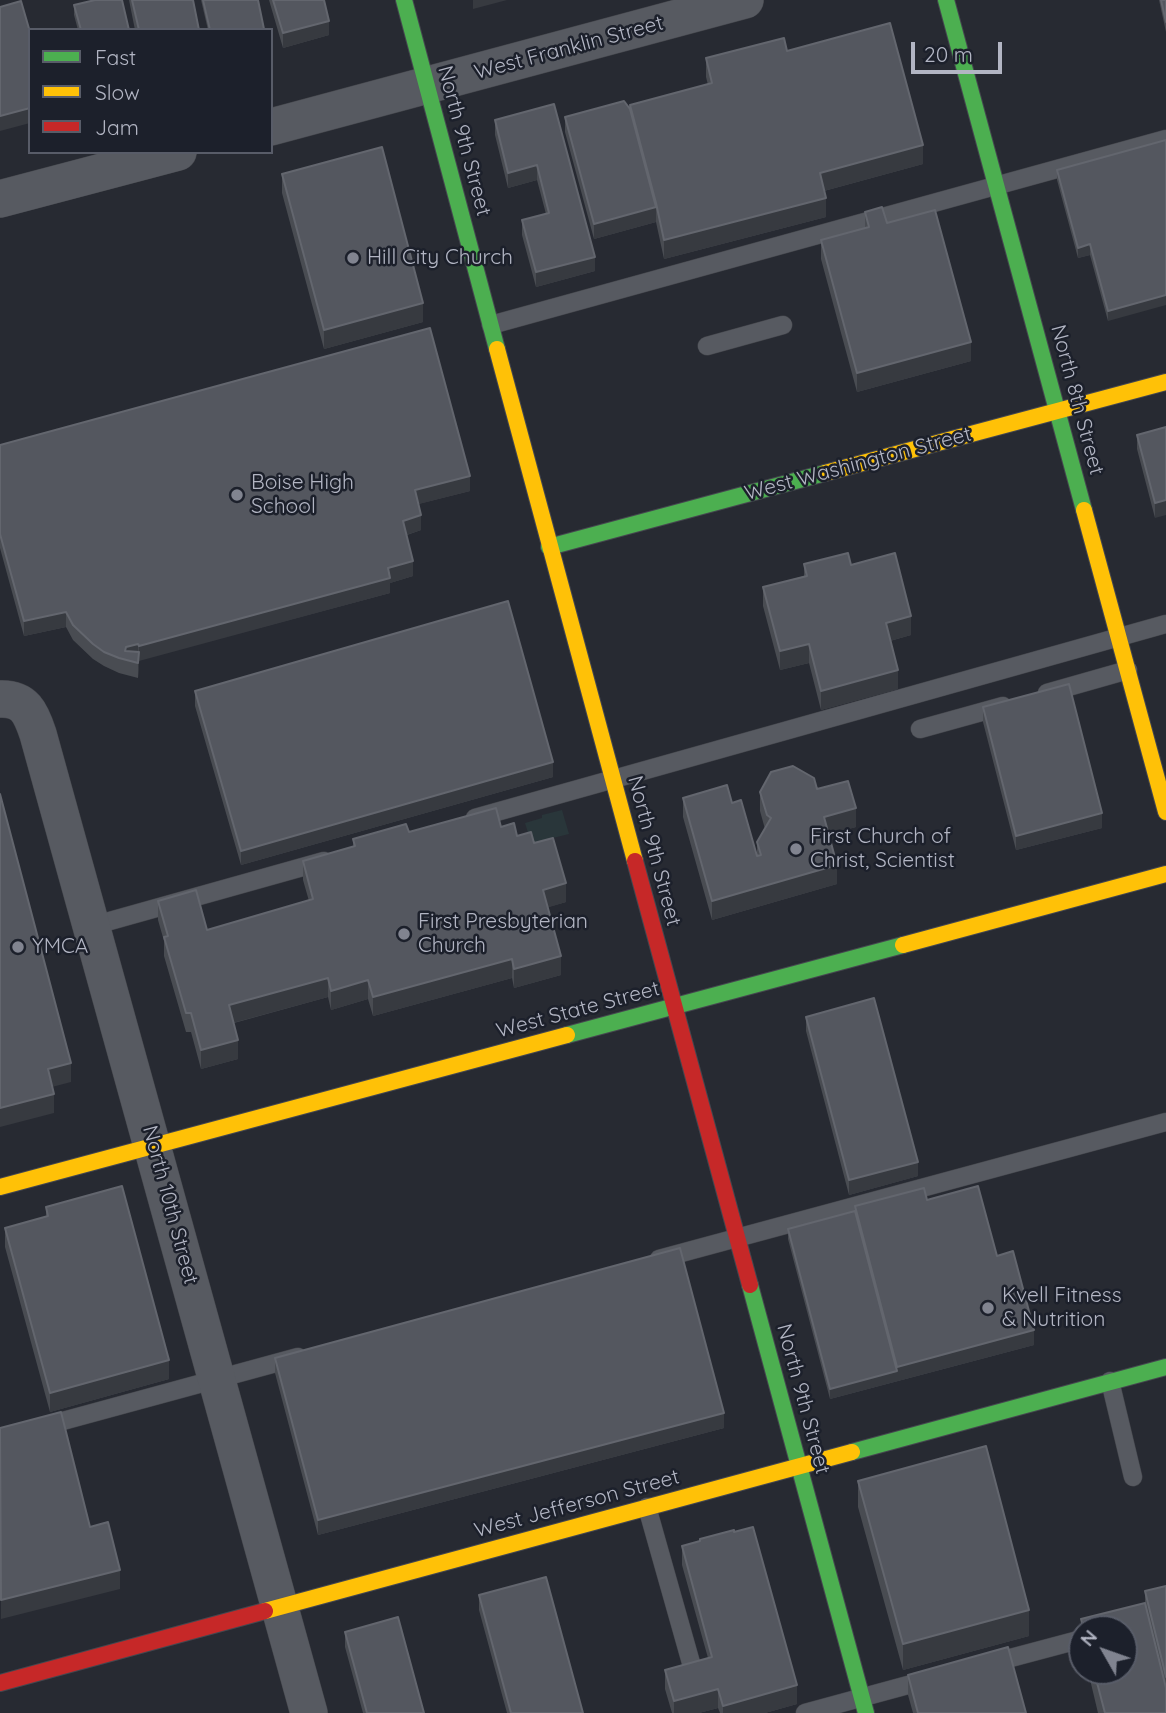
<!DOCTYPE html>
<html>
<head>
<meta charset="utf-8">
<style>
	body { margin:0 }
	#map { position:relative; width:1166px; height:1713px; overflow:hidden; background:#272a32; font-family:Quicksand,sans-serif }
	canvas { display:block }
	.legend { position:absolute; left:28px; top:28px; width:245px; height:126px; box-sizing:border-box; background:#1c202b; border:2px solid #585c68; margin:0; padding:9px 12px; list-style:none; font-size:21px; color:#b2b5c3 }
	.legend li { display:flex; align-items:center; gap:14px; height:35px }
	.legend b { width:35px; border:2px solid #585c68 }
	.north { position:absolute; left:1068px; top:1615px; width:70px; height:70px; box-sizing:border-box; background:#1c202b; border:2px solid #585c68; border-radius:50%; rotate:310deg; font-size:19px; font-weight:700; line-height:28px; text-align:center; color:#b2b5c3 }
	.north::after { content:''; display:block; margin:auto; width:24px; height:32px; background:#818490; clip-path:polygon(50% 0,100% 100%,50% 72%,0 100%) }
	.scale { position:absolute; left:911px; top:42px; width:91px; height:32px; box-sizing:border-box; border:4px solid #b2b5c3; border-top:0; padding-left:9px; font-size:21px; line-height:24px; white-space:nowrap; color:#b2b5c3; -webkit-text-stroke:5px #1c202b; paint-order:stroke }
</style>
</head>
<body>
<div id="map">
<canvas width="1166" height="1713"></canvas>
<ul class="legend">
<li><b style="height:9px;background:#4caf50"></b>Fast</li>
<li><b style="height:9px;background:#ffc107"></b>Slow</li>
<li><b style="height:9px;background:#c62828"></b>Jam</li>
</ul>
<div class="north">N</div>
<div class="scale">20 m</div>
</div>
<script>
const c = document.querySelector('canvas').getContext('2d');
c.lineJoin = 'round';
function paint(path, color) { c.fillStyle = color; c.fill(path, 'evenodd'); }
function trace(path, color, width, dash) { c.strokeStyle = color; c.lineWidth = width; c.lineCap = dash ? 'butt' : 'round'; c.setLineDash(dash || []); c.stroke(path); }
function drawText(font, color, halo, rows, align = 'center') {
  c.font = font + ' Quicksand,sans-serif'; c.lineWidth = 5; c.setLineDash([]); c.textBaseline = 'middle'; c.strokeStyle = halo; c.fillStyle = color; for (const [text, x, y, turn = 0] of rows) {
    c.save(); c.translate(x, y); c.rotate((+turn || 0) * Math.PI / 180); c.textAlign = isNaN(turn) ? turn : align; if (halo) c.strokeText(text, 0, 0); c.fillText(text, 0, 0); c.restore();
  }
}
paint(new Path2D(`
	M562,810L569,834L533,843L529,836L525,823L542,818V815Z`), '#29363a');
const lane = new Path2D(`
	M491,325L1166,139
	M707,346L783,325
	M1047,693L1128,670
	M920,729L1003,706
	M475,818L1166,624
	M92,926L324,861
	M659,1259L1166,1122
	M1110,1381L1133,1477
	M0,1438L298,1357
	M647,1507L695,1677
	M988,1664L1082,1639
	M805,1713L930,1679`);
const street = new Path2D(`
	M271,127L745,0
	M0,199L178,152
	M0,699C25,698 31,713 38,734L309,1713`);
const fast = new Path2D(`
	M404,0L497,349
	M946,0L1084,510
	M549,547L825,473
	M567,1035L903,945
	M750,1285L866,1713
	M852,1452L1166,1367`);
const slow = new Path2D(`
	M497,349L635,861
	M825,473L1166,382
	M1084,510L1166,812
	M903,945L1166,874
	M0,1187L567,1035
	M265,1611L852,1452`);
const jam = new Path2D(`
	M635,861L750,1285
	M0,1683L265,1611`);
trace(lane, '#43454b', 19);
trace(street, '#43454b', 38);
trace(fast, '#45474f', 18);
trace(slow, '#45474f', 18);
trace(jam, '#45474f', 18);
trace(lane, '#575a61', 18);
trace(street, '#575a61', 37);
trace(fast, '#4caf50', 16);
trace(slow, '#ffc107', 16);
trace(jam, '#c62828', 16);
paint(new Path2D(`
	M129,0H193L199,30H135Z
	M201,0H258L264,30H208Z
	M269,0H324L329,35L283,48Z
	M1159,0H1166V32Z
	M74,5L129,30H78L74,15Z
	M787,51L923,164L824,191L826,217L664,259L656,222L594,239L565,132V117L630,109V105L708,85L706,77V58Z
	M554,104L595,271L536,287L522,235V220L546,214L537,180L508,188L495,135V120Z
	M1166,140L1108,321L1090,255L1078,258L1057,180V170Z
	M282,174L423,322L324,349L282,193Z
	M865,212L971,361L857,392L821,259V240L865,228Z
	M1166,427L1155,518L1137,449V435Z
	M0,445L470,491L418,504L421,530L407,535L413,576L390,583V593L139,660L138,678L119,673L104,666L93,659L73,640L66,627L24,636L0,548Z
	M804,564L851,565L911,635L890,641L898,689L821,710L809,663L780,670L763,606V587L804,576Z
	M195,691L553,777L241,865L195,706Z
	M983,707L1102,828L1016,850L983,722Z
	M817,789L856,827L829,834L837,884L712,920L683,817V798L732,803L757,856V842L765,829L760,811V792Z
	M501,827L517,836L534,843L566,902L548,907L561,975L514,988L512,978L373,1016L368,999L331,1010L328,997L234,1023L238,1059L201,1069L191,1032H186L164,956V941L158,920V901L207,930L309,901L303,880V861L353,847V839L409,832Z
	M806,1017L918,1176L849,1195L806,1031Z
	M927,1200L997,1256L1034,1345L830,1399L788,1239V1229L855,1211V1206Z
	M46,1207L169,1379L50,1412L5,1247V1228L46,1217Z
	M275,1358L724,1428L318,1535L275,1373Z
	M858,1481L1029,1636L903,1670L858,1507Z
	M682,1546L797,1704L765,1713H720L718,1708L699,1713H672L665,1689V1670L708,1658L682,1565Z
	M1166,1586V1713H1098L1088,1671H1124V1629H1082V1648L1081,1619L1145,1603V1591Z
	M479,1595L583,1713H507L479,1610Z
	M345,1632L424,1713H363L345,1647Z
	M908,1675L1026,1713H913L908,1695Z`), '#494c52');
paint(new Path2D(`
	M473,0H507L473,9Z
	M329,21V35L283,48V33Z
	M30,108V123L0,131V116Z
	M923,145V164L820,192V173Z
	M537,165V180L508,188V173Z
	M826,198V217L664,259V240Z
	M656,207V222L594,239V224Z
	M1090,244V255L1078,258V248Z
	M595,257V271L536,287V272Z
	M1166,295V305L1108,321V311Z
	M423,303V322L324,349V330Z
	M971,342V361L857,392V373Z
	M470,476V491L415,505V490Z
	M1166,500V515L1155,518V503Z
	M421,515V530L403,536V521Z
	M413,561V576L390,583V593L139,661V646Z
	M66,612V627L24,636V621Z
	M911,616V635L886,642V623Z
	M138,644L139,666L138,678V663L125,651L126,647Z
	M809,644V663L780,670V651Z
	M898,670V689L821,710V691Z
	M553,762V777L241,865V851Z
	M856,808V827L824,836V817Z
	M1102,813V828L1016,850V836Z
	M837,865V884L712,920V901Z
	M566,883V902L543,909V890Z
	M561,956V975L514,988V969Z
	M512,959V978L373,1016V997Z
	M328,978V997L229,1024V1005Z
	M368,980V999L331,1010V991Z
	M238,1040V1059L201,1069V1050Z
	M71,1063V1082L48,1088V1069Z
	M54,1094V1113L0,1127V1108Z
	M918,1162V1176L849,1195V1180Z
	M1034,1330V1345L830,1399V1389L897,1371V1367Z
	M169,1360V1379L50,1412V1393Z
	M724,1413V1428L318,1535V1520Z
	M120,1570V1589L1,1619V1600Z
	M1029,1610V1636L903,1670V1644Z
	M797,1685V1704L765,1713H723V1706Z
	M718,1689V1708L699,1713H674V1701Z`), '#373a40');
const building = new Path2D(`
	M95,0H122L129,30H81L74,5Z
	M132,0H193L199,30H139Z
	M203,0H258L264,29L210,30Z
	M273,0H324L329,21L283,33Z
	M1161,0H1166V22Z
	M21,1L30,32V108L0,116V7Z
	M890,23L923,145L820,173L826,198L664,240L656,203L630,105L712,83L706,58L784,38L787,51Z
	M624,101L630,109L656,207L594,224L565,117Z
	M554,104L595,257L536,272L522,220L549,213L537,165L508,173L495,120Z
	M1166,140V295L1108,311L1090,244L1078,248L1057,170Z
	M382,147L423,303L324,330L282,174Z
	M882,207L887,223L935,210L971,342L857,373L821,240L869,227L865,212Z
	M430,328L470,476L415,490L421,515L403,521L413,561L388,568L390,578L139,646L138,644L126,647L125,651L139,652L138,663L119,658L104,652L93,644L73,625L66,612L24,621L0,534V445Z
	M1166,427V500L1155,503L1137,435Z
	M848,553L851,565L895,553L911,616L886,623L898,670L821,691L809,644L780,651L763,587L807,576L804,564Z
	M508,601L553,762L241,851L195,691Z
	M1069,684L1102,813L1016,836L983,707Z
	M793,766L814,778L817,789L848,781L856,808L824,817L837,865L712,901L683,798L727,785L732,803L741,800L757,856L761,855L757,842L771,818L767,815L760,792L771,772Z
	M0,794L71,1063L48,1069L54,1094L0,1108Z
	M496,808L501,827L514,823L517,836L531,832L534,843L553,838L566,883L543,890L561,956L514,969L512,959L373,997L368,980L331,991L328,978L229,1005L238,1040L201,1050L191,1013H186L164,937L168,936L158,901L196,890L207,930L313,899L303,861L355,846L353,839L406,824L409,832Z
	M874,998L918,1162L849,1180L806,1017Z
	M122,1186L169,1360L50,1393L5,1228L48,1216L46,1207Z
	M978,1186L997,1256L1013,1251L1034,1330L897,1367L855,1206L924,1188L927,1200Z
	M855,1211L897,1371L830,1389L788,1229Z
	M680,1248L724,1413L318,1520L275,1358Z
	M61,1412L90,1527L108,1522L120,1570L1,1600L0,1428Z
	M986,1446L1029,1610L903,1644L858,1481Z
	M753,1527L797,1685L723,1706L718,1689L674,1701L665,1670L712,1657L682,1546L700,1541V1539L734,1530V1532Z
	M546,1577L583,1713H511L479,1595Z
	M1166,1586V1677L1145,1591Z
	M1145,1603L1166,1688V1713H1105L1094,1671H1124V1629H1084L1081,1619Z
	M398,1617L424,1713H367L345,1632Z
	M1008,1647L1026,1713H918L908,1675Z`);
paint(building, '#54575f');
trace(building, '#63666e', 2);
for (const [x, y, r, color] of [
	[353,258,7,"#818490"],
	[237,495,7,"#818490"],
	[796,849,7,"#818490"],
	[404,934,7,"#818490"],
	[18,947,7,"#818490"],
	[988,1308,7,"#818490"]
]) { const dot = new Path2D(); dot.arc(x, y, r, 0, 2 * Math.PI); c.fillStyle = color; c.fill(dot); trace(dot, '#1c202b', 2.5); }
drawText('21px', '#b2b5c3', '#1c202b', [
	["West Franklin Street",569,48,-15],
	["North 9th Street",464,141,75],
	["North 8th Street",1077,400,75],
	["West Washington Street",858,464,-15],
	["North 9th Street",654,851,75],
	["West State Street",578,1010,-15],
	["North 10th Street",170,1205,75],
	["North 9th Street",803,1399,75],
	["West Jefferson Street",577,1504,-15]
]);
drawText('21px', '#b2b5c3', '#1c202b', [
	["Hill City Church",367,258],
	["Boise High",251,483],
	["School",251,507],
	["First Church of",810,837],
	["Christ, Scientist",810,861],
	["First Presbyterian",418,922],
	["Church",418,946],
	["YMCA",32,947],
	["Kvell Fitness",1002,1296],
	["& Nutrition",1002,1320]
], 'left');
</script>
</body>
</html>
